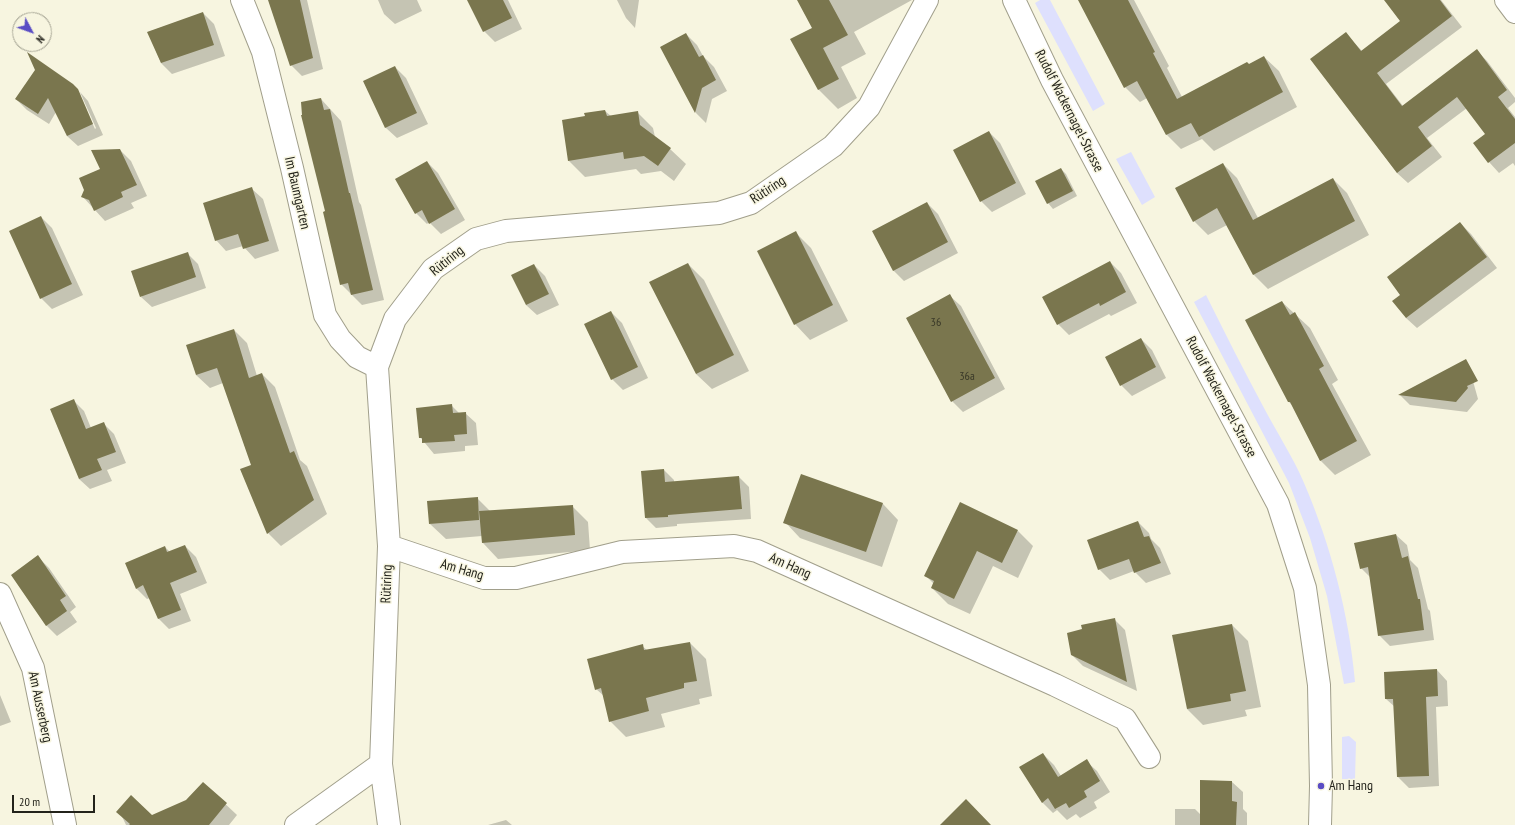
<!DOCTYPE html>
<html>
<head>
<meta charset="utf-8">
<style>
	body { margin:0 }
	#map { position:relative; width:1515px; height:825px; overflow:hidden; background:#f7f5e0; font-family:"PT Sans Narrow",sans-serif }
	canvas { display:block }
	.north { position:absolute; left:12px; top:12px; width:40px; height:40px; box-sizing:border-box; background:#f7f5e0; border:1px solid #a2a191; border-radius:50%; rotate:131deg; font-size:11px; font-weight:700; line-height:16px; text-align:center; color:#23231b }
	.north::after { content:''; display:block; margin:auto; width:14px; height:18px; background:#594cc4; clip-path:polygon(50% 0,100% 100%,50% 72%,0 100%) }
	.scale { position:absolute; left:12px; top:795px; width:83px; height:18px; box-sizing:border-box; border:2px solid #23231b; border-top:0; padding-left:5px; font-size:12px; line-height:14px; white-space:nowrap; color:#23231b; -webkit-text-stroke:3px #f7f5e0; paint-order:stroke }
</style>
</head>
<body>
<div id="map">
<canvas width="1515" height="825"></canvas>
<div class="north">N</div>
<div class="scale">20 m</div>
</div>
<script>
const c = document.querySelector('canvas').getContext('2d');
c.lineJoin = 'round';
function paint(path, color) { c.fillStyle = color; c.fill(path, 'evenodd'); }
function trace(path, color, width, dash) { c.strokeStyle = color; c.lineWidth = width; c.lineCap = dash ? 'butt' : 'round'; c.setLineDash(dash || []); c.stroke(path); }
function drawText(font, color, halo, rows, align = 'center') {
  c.font = font + ' "PT Sans Narrow",sans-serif'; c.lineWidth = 3; c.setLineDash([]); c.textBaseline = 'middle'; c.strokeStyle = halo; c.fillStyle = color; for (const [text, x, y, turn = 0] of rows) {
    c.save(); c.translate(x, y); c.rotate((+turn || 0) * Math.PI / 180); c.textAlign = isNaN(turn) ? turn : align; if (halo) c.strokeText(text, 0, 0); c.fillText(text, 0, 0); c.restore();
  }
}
paint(new Path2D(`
	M1040,0H1050L1105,104L1093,111L1035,3Z
	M1131,152L1155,197L1142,205L1116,159Z
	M1206,295C1225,333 1244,371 1264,408C1277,433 1293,457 1304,483C1331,546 1349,614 1355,682L1344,684L1327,596L1310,538L1289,483L1194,302Z
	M1349,736L1356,742L1355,779H1342V737Z`), '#dee0fd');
paint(new Path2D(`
	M269,0H307L323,69L302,76L291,65Z
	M378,0H417L422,11L395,24L384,14Z
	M469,0H508L522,29L495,42L484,31Z
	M617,0H639L635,28L626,18Z
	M798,0H912L854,32L866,54L841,67L857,98L838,109L819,90L792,39L813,28Z
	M1083,0H1134L1169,66L1167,68L1182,97L1264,57L1279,71L1297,107L1214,151L1202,139L1181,149L1167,135L1147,98L1140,102L1125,87L1081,3Z
	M1385,0H1441L1462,27L1386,84L1403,106L1477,51L1487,61L1515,98V102L1508,108L1515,117V166L1513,163L1499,173L1489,162L1487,135L1467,108L1427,138L1442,157L1408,183L1397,173L1312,59L1346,34L1362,51L1401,22Z
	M203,13L214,24L225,56L172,74L161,63L148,32Z
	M686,34L697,45L703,56L714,67L727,91L712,99L706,123L696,113L661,47Z
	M395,67L406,78L428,124L397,138L386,128L364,82Z
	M77,90L95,129L96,128L80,92L88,101L103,135L78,146L67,136L56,112L49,124L27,110L16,99Z
	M321,99L341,121L359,202L361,205L384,300L362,305L341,284L326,212Z
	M605,111L611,116L637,112L653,128L655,137L670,149L686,164L674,181L661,171L641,174L636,169L585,177L569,161Z
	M989,132L1000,143L1026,194L992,212L981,201Z
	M120,150L131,161L147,196L131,203L134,208L105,221L83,197L101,169Z
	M427,162L438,173L465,220L441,234L429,222L427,224L416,213Z
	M1223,164L1237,178L1258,218L1333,179L1347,193L1369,235L1268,289L1254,275L1227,225L1208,235L1194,221Z
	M1061,169L1066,174L1077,196L1053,209L1048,203Z
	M252,189L263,199L279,251L255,259L243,246L226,251L216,240Z
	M927,203L938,214L958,253L904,281L893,270Z
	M41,217L52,228L83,295L52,309L41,298Z
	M1460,223L1471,234L1497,268L1417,328L1406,318L1402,295Z
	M796,233L811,248L848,321L810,340L795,324Z
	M187,253L198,264L206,288L152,307L141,297Z
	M1110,262L1121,273L1137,303L1111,316L1109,314L1069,335L1058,324Z
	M688,264L704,280L749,371L712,389L696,374Z
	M534,265L545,276L559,305L537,315L526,305Z
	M950,296L961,306L1005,389L963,412L952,401L908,318Z
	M1282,302L1310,328L1338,380L1332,384L1371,455L1335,475L1320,460L1292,405L1289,402Z
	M611,312L622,323L648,378L623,390L612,379Z
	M234,330L247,343L257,376L262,374L275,387L300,460L307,466L327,514L281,546L268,533L241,470L252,466L223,383L210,388L196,375Z
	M1141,339L1152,350L1166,378L1132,396L1121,385Z
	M1471,374L1478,399L1467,412L1410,405L1400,395Z
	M74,401L84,411L91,428L103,423L114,434L126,463L107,470L112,481L90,489L79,479Z
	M452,406L459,413H465L476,423L478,445L465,446V451L434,454L420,437Z
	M664,470L674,480V482L739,477L749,487L751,519L677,524V526L656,528L646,518L642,472Z
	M477,498L490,511L572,506L588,522L590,550L498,559L483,543L482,536L446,539L430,524Z
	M883,504L898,520L882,567L800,538L785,522Z
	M1138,522L1149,533L1151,539L1160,548L1171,574L1146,583L1134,571L1110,580L1099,569Z
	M1018,531L1033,546L1018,578L993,566L970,614L948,604L932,588L934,584L926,576Z
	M1396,535L1407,545L1410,560L1418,568L1428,609L1430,611L1434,640L1390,646L1379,635L1371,578L1361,568Z
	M185,546L196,557L207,583L180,594L191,621L169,629L158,618L150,598L147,599L136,588L165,547L170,552Z
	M38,557L49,568L76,607L70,612L77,622L57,636L46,625Z
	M1114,619L1125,630L1137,691L1083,666L1072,655L1083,630Z
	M1232,625L1248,641L1261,707L1245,710L1247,716L1203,725L1187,709Z
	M690,643L706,659L712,696L699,699L700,704L661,714L665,727L626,737L610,721L604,696L596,689L642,646L647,650Z
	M1437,670L1447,681L1448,706L1436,707L1439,786L1409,788L1398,777L1395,707L1386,699Z
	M0,695L11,722L0,726Z
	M1043,754L1054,765L1061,776L1086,761L1097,771L1110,792L1094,802L1097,808L1080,818L1076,814L1067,820L1057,810L1053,813L1042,802Z
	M1232,782L1243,792V809L1247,813V825H1175V809H1195L1201,815Z
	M203,783L237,815L229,825H126L119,810L152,816L187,801Z
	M506,820L512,825H488Z`), '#0003');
paint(new Path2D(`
	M268,0H300L313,58L290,66Z
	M467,0H503L512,18L483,32Z
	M797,0H829L848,35L823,48L839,79L818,90L790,39L812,28Z
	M1078,0H1128L1155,52L1153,53L1177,99L1247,62L1249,64L1264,56L1283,92L1199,137L1191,123L1166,135L1137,81L1124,88Z
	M1384,0H1440L1452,16L1377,73L1402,106L1477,49L1507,90L1498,97L1515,119V143L1488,163L1473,143L1485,134L1457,97L1418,127L1432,146L1397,173L1310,59L1346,32L1361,51L1400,21Z
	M203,12L214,45L161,63L147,32Z
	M686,33L699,57L703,55L716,80L702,88L695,113L660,47Z
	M27,52L73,84L78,89L93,124L67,136L48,98L38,114L15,99L35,70Z
	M395,66L417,113L385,128L363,81Z
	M321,98L324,110L330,109L349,193H350L373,290L351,295L348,283L340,285L323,212L325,211L301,115H302L301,102Z
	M605,110L607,116L638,111L640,125L671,148L658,166L644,156L624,159L623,152L568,161L562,120L585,116L584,113Z
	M989,131L1016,183L980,202L953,150Z
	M120,149L137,185L121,192L123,197L94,211L89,200L81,197L84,190L79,178L100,169L91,150Z
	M427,161L455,209L429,224L422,210L415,214L395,179Z
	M1223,163L1253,220L1333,178L1355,221L1253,275L1217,208L1193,222L1175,188Z
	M1061,168L1073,191L1047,204L1035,181Z
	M252,187L269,241L243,249L238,234L215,241L203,203Z
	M927,202L948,242L893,271L872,231Z
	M41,216L72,284L40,299L9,231Z
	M1460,222L1487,257L1406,318L1392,301L1400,295L1387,277Z
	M796,231L833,305L794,325L757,251Z
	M188,252L196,277L140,297L131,271Z
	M1110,261L1126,292L1100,306L1099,303L1057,325L1042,297Z
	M688,263L734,355L696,374L649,282Z
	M534,264L549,294L526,305L511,275Z
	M950,294L995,378L951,402L906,318Z
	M1282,301L1290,315L1295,312L1324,366L1319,369L1357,441L1320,461L1290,402H1288L1245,320Z
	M611,311L638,367L611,380L584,324Z
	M234,329L249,378L262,373L290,453L294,451L314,500L267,534L240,469L251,465L217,368L196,375L186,345Z
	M1141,338L1156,367L1120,386L1105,357Z
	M1466,359L1478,381L1467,386L1468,388L1456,402L1398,395Z
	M74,399L86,429L104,422L116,452L97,459L102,470L79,479L50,409Z
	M452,404L453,413L466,412L467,434L454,435L455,441L422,443V438H419L416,408Z
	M664,469L665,482L739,476L742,509L668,515V517L645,518L641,471Z
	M801,474L883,503L866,552L783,523Z
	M478,497L479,520L429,524L427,501Z
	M960,502L1018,530L1002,563L977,551L954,599L931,588L934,581L924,576Z
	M573,505L575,535L482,543L479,511Z
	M1138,521L1144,537L1149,536L1161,563L1134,573L1129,559L1098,570L1087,540Z
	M1396,534L1402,558L1408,556L1418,599H1420L1424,630L1378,636L1368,567L1360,569L1354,543Z
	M185,545L197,572L170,583L181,610L158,619L143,585L136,589L125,563L165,546L167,552Z
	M38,555L66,596L60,600L67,611L46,626L11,575Z
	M1115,618L1127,682L1071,655L1067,633L1082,629L1081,625Z
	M1232,624L1246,691L1230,694L1231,701L1187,709L1172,635Z
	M690,642L697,681L684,683V688L646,698L649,711L609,722L601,688L595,690L587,659L643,644L644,650Z
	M1437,669L1438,696L1426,697L1429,776L1397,777L1393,699H1385L1384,672Z
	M1043,753L1058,777L1087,759L1100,781L1084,791L1087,797L1069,808L1066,803L1055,809L1048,798L1042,803L1019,767Z
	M1200,780L1232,781V801L1237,802L1236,825H1200Z
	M203,782L227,803L209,825H129L130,824L116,812L131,795L152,815L186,800Z
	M966,799L991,825H940Z`), '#7a764e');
const minor = new Path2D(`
	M242,0L263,52L292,168L325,315L340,339L357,357L377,367
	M1014,0L1052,80L1278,504L1305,588L1319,685L1321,786L1320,825
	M1506,0L1515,12
	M389,546L484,578H516L622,552L734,546L757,551L1055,685L1125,719L1149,757
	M0,594L33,668L65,825
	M296,825L381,764
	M389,825L381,764L389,546L377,367L395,319L433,269L476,239L506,231L719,213L751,203L833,146L869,107L927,0`);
trace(minor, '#a19f8b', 24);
trace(minor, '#fff', 22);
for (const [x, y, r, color] of [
	[1321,786,4,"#594cc4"]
]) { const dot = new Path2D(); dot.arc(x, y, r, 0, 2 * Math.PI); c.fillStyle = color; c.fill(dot); trace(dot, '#f7f5e0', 1.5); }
drawText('12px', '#393828', null, [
	["36",936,323],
	["36a",967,377]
]);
drawText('14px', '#23231b', '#f7f5e0', [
	["Rudolf Wackernagel-Strasse",1069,111,63],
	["Rütiring",768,190,-33],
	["Im Baumgarten",297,193,77],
	["Rütiring",447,261,-39],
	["Rudolf Wackernagel-Strasse",1221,397,62],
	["Am Hang",790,566,24],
	["Am Hang",462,570,16],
	["Rütiring",387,584,-88],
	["Am Ausserberg",40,707,78]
]);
drawText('14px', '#23231b', '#f7f5e0', [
	["Am Hang",1329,786]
], 'left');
</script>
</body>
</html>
